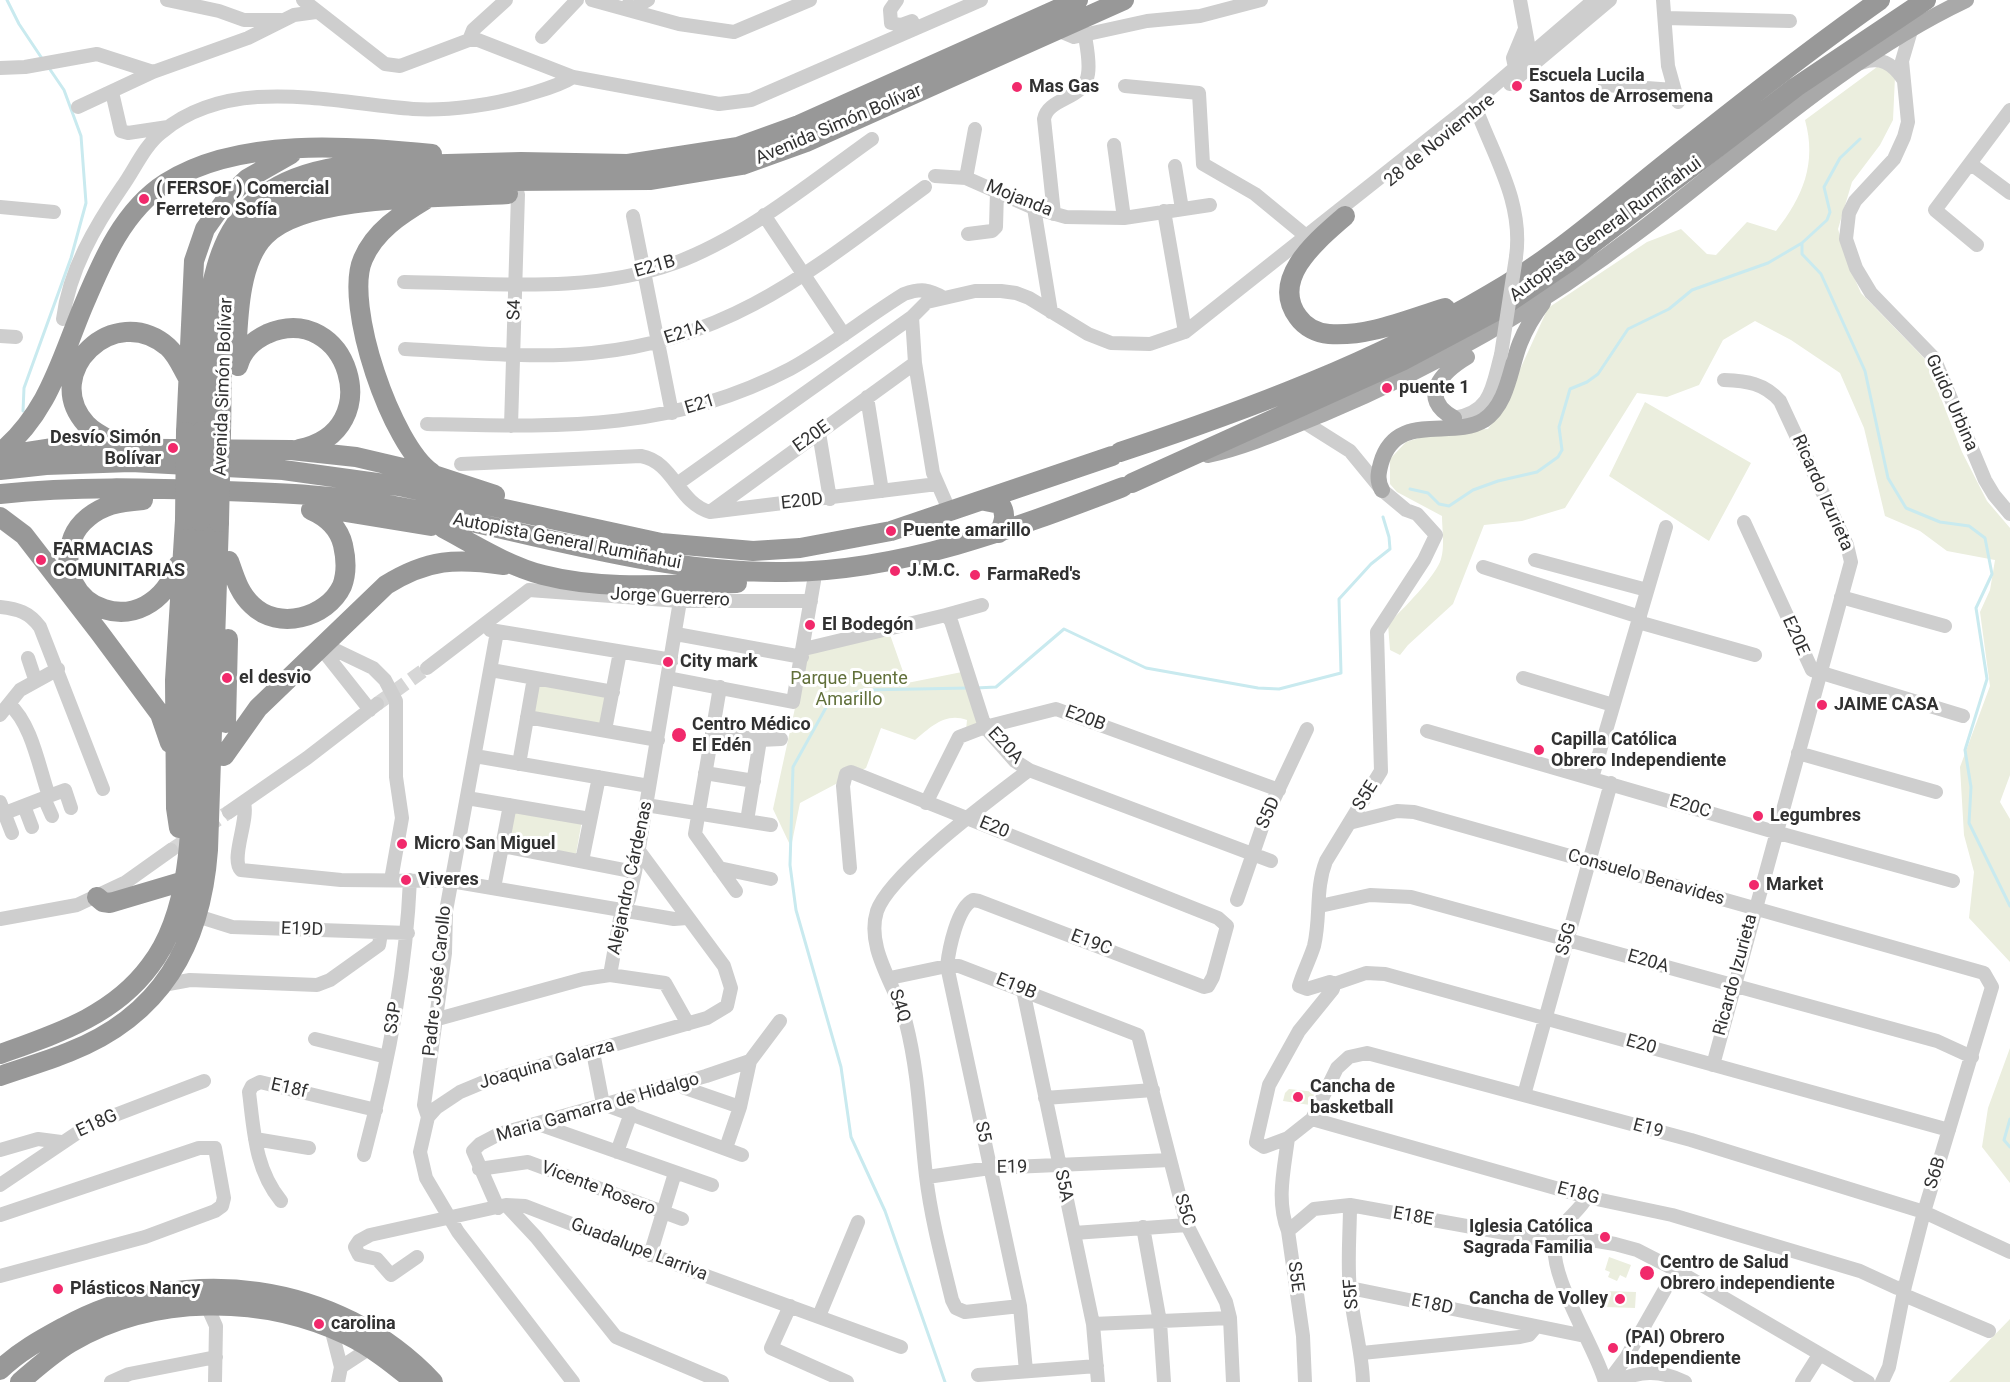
<!DOCTYPE html>
<html>
<head>
<meta charset="utf-8">
<style>
	body { margin:0 }
	canvas { display:block; background:#fff }
</style>
</head>
<body>
<canvas width="2010" height="1382"></canvas>
<script>
const c = document.querySelector('canvas').getContext('2d');
c.lineJoin = 'round';
function paint(path, color) { c.fillStyle = color; c.fill(path, 'evenodd'); }
function trace(path, color, width, dash) { c.strokeStyle = color; c.lineWidth = width; c.lineCap = dash ? 'butt' : 'round'; c.setLineDash(dash || []); c.stroke(path); }
function drawText(font, color, halo, rows, align = 'center') {
  c.font = font + ' Roboto,sans-serif'; c.lineWidth = 6; c.setLineDash([]); c.textBaseline = 'middle'; c.strokeStyle = halo; c.fillStyle = color; for (const [text, x, y, turn = 0] of rows) {
    c.save(); c.translate(x, y); c.rotate((+turn || 0) * Math.PI / 180); c.textAlign = isNaN(turn) ? turn : align; if (halo) c.strokeText(text, 0, 0); c.fillText(text, 0, 0); c.restore();
  }
}
paint(new Path2D(`
	M1877,67L1887,68L1895,77L1893,120L1880,145L1852,182L1838,229L1849,266L1861,293L1926,360L1962,452L1987,501L2010,528V775L2000,802L2010,819V962L1969,918L1974,872L1964,835L1960,767L1990,686L1980,612L1990,590L1995,560L1947,551L1920,531L1885,516L1864,428L1840,373L1791,340L1755,321L1723,340L1699,385L1667,397L1637,393L1565,508L1522,521L1484,525L1453,604L1408,645L1400,655L1390,650L1388,624C1401,611 1437,575 1441,559C1445,546 1442,529 1442,516L1397,492L1390,484V459L1406,442L1435,433L1488,429L1502,409L1548,308L1647,242L1681,229L1707,254L1716,255L1747,222L1776,231C1803,197 1817,163 1805,120Z
	M1645,402L1751,463L1709,541L1609,476Z
	M888,629L907,683L962,672L981,725L966,730L967,720C945,712 931,727 915,740L881,728L866,768L800,803L791,847L773,809L795,708L802,657Z
	M536,681L610,691L603,727L529,713Z
	M513,808L582,820L575,860L511,850Z
	M2010,1048V1183L1982,1147L1988,1108Z
	M1289,1089L1315,1092L1310,1105L1283,1101L1285,1093Z
	M1609,1257L1631,1265L1626,1278L1620,1275L1617,1281L1608,1277L1610,1272L1605,1270Z
	M1605,1291L1636,1292L1635,1308L1605,1307Z
	M2010,1319V1382H1949Z`), '#ebeede');
trace(new Path2D(`
	M7,0L19,24L43,60
	M1802,243V254L1821,274L1865,371L1888,478L1906,508L1940,522L1969,526L1985,538L1992,574L1976,608L1987,679L1965,750L1971,787L1969,823L2010,906
	M23,411L24,388L71,258L86,203L81,136L64,90L49,68
	M1410,489L1428,493L1439,504L1449,506L1473,490L1498,481L1537,472L1558,457L1562,450L1559,427L1570,389L1587,382L1598,374L1628,329L1669,309L1692,290L1768,263L1802,243L1827,220L1830,212L1824,187L1840,158L1860,139
	M976,688L996,687L1064,629L1146,668L1258,688L1279,689L1341,673L1339,599L1371,564L1390,549L1389,537L1383,517
	M2010,1119L2004,1140L2010,1147
	M945,1382L885,1211L851,1137L841,1067L796,910L790,865L793,767L828,704L863,690L969,688`), '#c9eaef', 3);
trace(new Path2D(`
	M377,704L427,668
	M171,850L229,812`), '#d6d6d6', 14, [14, 7]);
trace(new Path2D(`
	M167,0L219,11L244,20H281
	M303,0L385,64L400,66L469,40H478L573,77L719,104L751,100L981,0
	M592,0L679,24L734,32L810,0
	M897,0L890,10L891,23L901,25L912,21
	M1520,0L1531,60
	M1663,0L1668,66L1678,102
	M628,5L630,10L648,0
	M1665,18L1790,21
	M1912,27L1902,61L1908,122L1904,137L1894,159L1855,201L1849,213L1846,239L1856,268L1871,293L1934,358L1985,480L1994,495L2010,514
	M1055,29L1074,37L1147,21L1200,16L1261,0
	M542,37L577,0
	M469,40L473,30L506,0
	M1861,63C1880,56 1892,63 1903,79
	M0,68L25,67L97,54L153,72
	M1516,72L1513,58L1525,29
	M1510,84L1610,0
	M1605,85L1674,90
	M1125,86L1199,93L1203,164L1255,194L1306,236
	M112,92L121,131L128,133L168,127
	M1474,103C1492,154 1524,201 1516,257
	M78,107L153,72L248,38L294,15L316,12
	M1114,145L1124,218
	M1971,164L2010,193
	M1175,166L1182,209
	M935,176L966,178L1034,208L1066,217L1124,218L1210,205
	M966,178L975,129
	M0,207L54,212
	M1034,208L1051,312
	M1164,211L1185,332
	M1054,214L1044,119C1048,97 1085,100 1088,74C1090,62 1087,48 1085,36
	M764,215L844,335
	M633,216L672,413
	M968,234L992,231L996,227L997,191
	M1977,245L1935,210L2010,110
	M404,282C493,283 590,294 675,263C747,236 810,183 872,139
	M912,317L915,363L933,473L950,512
	M63,319C69,271 95,226 122,187C135,169 144,146 162,132C232,74 332,103 413,109C450,111 492,105 526,95C542,90 559,86 573,77
	M0,336L16,337
	M405,349C467,352 531,359 592,353C732,340 816,267 925,187
	M867,397L882,491
	M1454,418C1492,412 1492,387 1501,355
	M1304,422L1350,451L1382,490L1406,510L1417,514L1436,535L1424,560L1377,632L1381,771L1326,861C1315,889 1321,917 1314,946C1310,959 1303,972 1299,986L1307,989L1330,982L1334,984L1333,989L1299,1031L1269,1085L1256,1142L1264,1147L1288,1138L1312,1119L1587,1197L1672,1215L1860,1271L1897,1288L1905,1286
	M427,424C558,427 670,432 790,369C830,347 865,318 904,294C921,288 929,289 944,298
	M511,426L518,194
	M819,433L830,499
	M461,464L641,456C674,462 678,503 710,512L937,484
	M677,484L912,317L927,302L975,291H1001L1016,293L1029,298L1088,334L1111,343L1150,344L1185,332L1474,103L1594,0
	M710,512L915,363
	M1744,522L1812,670L1963,716
	M1535,560L1647,590
	M1483,567L1640,617
	M1841,597L1945,626
	M0,607C18,609 29,612 40,627L103,789
	M946,615L982,605
	M1638,622L1755,655
	M490,630L672,660
	M676,634L802,657
	M325,645L373,668L385,680L396,701V777L402,818L391,880
	M321,648L370,710
	M804,649L946,615L951,621L985,727L1015,761L1029,770L1271,861
	M28,658L35,679
	M427,668L529,590L680,601H811
	M491,670L613,692
	M668,678L793,702L814,581
	M1523,678L1613,705
	M720,687L695,834L736,891
	M0,715L20,690L58,669
	M527,717L658,740
	M605,730L620,652
	M1427,731L1775,832L1953,881
	M712,733L760,740L781,739
	M1798,753L1936,792
	M475,756L649,786
	M519,764L534,678
	M705,773L754,781
	M1592,778L1666,527
	M49,796L65,790L71,808
	M44,798L52,816
	M467,798L590,819
	M0,802L12,833
	M244,803C249,820 230,859 241,870L341,880L451,881L674,919L687,918
	M926,803L959,737L985,727L1056,709L1279,790
	M646,805L771,825
	M24,806L32,827
	M229,812L307,758L377,704
	M5,813L49,796C39,768 32,724 9,704
	M747,821L760,740
	M1349,823L1397,811L1414,812L1984,973L1992,987L1924,1212L1905,1286L1889,1367L1882,1382
	M502,846L635,872
	M582,861L599,777
	M719,868L771,879
	M850,868L843,786L846,774L851,772L1218,918L1227,926L1213,977L1208,986L1204,987L979,901L973,900C957,908 949,949 947,966L1020,1306L1026,1371
	M494,888L510,805
	M1237,900L1266,816L1307,729
	M1320,906L1370,895L1411,897L1937,1041L1972,1057
	M197,916L232,927L408,933
	M0,919L77,905L126,882L171,850
	M610,975L620,919L629,899L635,872L680,601
	M890,978L947,966H959L1138,1035L1187,1225L1226,1302L1230,1318L1233,1382
	M1334,984L1366,973L1385,974L1949,1130
	M163,985L190,980L317,985L330,980L379,945L381,933
	M1023,990L1093,1324L1098,1382
	M434,1020L583,979L610,975L665,983L688,1024
	M315,1039L387,1057
	M593,1052L603,1104
	M1713,1065L1851,562L1847,545L1780,401C1764,383 1747,381 1724,380
	M679,1083L685,1088L740,1107
	M1524,1095L1611,783
	M1045,1098L1153,1090
	M603,1104L742,1155
	M428,1117L424,1105L445,953L446,911L497,632
	M1312,1119L1337,1068L1349,1057L1367,1053L1691,1140L1924,1212L2010,1252
	M538,1124L712,1185
	M1288,1138C1284,1170 1276,1201 1288,1231L1303,1336L1305,1382
	M255,1139L309,1148
	M726,1148L740,1107L750,1061L780,1021
	M0,1150L38,1139L61,1142
	M617,1152L631,1113
	M364,1155C388,1065 406,973 410,880
	M479,1169L528,1162L682,1219
	M927,1177L990,1168L1170,1160
	M0,1185L89,1125L204,1081
	M1587,1197C1579,1212 1561,1222 1556,1238C1545,1272 1596,1347 1605,1382
	M281,1201C255,1169 254,1132 249,1092L252,1086L260,1082L376,1110
	M506,1205L536,1237L616,1337L722,1382
	M1350,1205C1350,1233 1347,1262 1350,1290C1353,1322 1362,1350 1363,1382
	M498,1208L473,1151L480,1144L499,1134L706,1076L750,1061
	M0,1215L199,1148H215L224,1198L222,1206L215,1211L145,1237L0,1276
	M1143,1227L1160,1322L1164,1382
	M1288,1231L1314,1209L1350,1205L1555,1242L1591,1240L1615,1244L1637,1250L1676,1270L1868,1382
	M1074,1233L1187,1225
	M650,1255L675,1173
	M417,1257L391,1275L377,1259L359,1255L355,1247L359,1241L370,1235L506,1205L525,1206L709,1277L901,1347
	M1350,1288L1585,1336
	M1904,1295L1989,1331
	M207,1306L216,1326L215,1382
	M790,1306L771,1348L847,1382
	M1020,1306L965,1312L956,1308L952,1300C942,1259 931,1218 926,1176C920,1124 919,1074 906,1023C897,987 865,949 877,911C890,873 994,797 1029,770
	M819,1316L858,1222
	M1093,1324L1230,1318
	M331,1328L341,1367L338,1382
	M1362,1353L1520,1337L1529,1335L1535,1328
	M341,1367L370,1348
	M978,1375L1097,1366
	M111,1382L129,1374L216,1357
	M573,1382L458,1232L426,1178L420,1152L428,1117L436,1108L460,1092L484,1082L707,1018L727,1006L731,988L724,966L639,851
	M1608,1382L1626,1358L1676,1270
	M1614,1382C1640,1371 1659,1369 1685,1382
	M1802,1382L1819,1355`), '#cecece', 14);
trace(new Path2D(`
	M1454,418C1417,398 1442,372 1467,357
	M1208,455C1249,446 1285,429 1323,414C1439,366 1542,306 1641,230C1746,150 1846,57 1966,0
	M1382,490C1377,480 1378,474 1381,463C1396,410 1452,440 1484,420C1508,404 1510,368 1520,343C1526,328 1534,315 1543,303`), '#a9a9a9', 16);
trace(new Path2D(`
	M425,200C400,215 375,231 363,259C343,304 392,446 432,473
	M1345,216C1319,239 1269,278 1298,317C1305,327 1317,333 1329,334C1368,337 1409,319 1445,308
	M236,358C238,322 238,263 265,236C305,193 449,198 508,194
	M238,366C242,351 252,341 267,334C347,299 390,432 299,449
	M202,431C209,316 190,191 337,167L521,162L628,164L738,147L799,125L1078,0
	M186,432L194,261L205,229L227,198L247,179L291,154
	M221,432C223,375 214,256 262,217C291,193 329,187 365,182L651,180L742,165L806,142L1124,0
	M121,446C110,440 95,434 86,424C40,373 114,300 168,347C177,355 182,368 188,378
	M1120,452C1247,410 1375,362 1490,294C1552,259 1606,211 1661,167C1733,110 1805,53 1880,0
	M0,453C48,412 59,365 82,309C101,264 122,211 166,183C238,137 351,146 432,154
	M0,456L53,448L291,450L356,457L437,476L495,495
	M0,470L46,465L131,462L283,470L399,486L661,543L753,551L800,548L891,531L1112,456
	M1132,483L1402,361L1496,311L1567,263L1796,87L1926,0
	M0,494C75,486 149,488 224,491C281,493 339,495 395,506C525,530 652,574 785,572C903,571 1015,528 1123,487
	M143,500C132,501 121,502 111,505C95,510 79,522 73,537C46,609 148,648 178,565
	M985,501L1000,504C1007,514 1004,522 999,533
	M315,507L431,526
	M0,517L24,535L99,632L160,714L170,743
	M443,528C475,545 508,566 543,575C605,591 674,584 737,583
	M229,561C235,578 239,593 252,605C278,631 327,618 342,586C347,573 346,558 343,545C339,528 327,517 311,510
	M226,723L228,639
	M224,756L258,708L386,585C428,559 456,558 504,565
	M179,828L176,808L175,680L185,520
	M97,897L103,902L110,903L184,881
	M0,1054C56,1034 113,1016 150,966C199,903 190,796 193,720C195,654 198,587 200,521
	M0,1076C23,1068 47,1061 69,1052C161,1016 201,945 208,850L219,522
	M0,1370C18,1352 42,1339 64,1327C184,1261 338,1281 433,1382
	M20,1382C36,1368 52,1354 70,1343C153,1294 262,1295 347,1335C372,1347 394,1365 415,1382`), '#989898', 20);
trace(new Path2D(`
	M1501,355L1516,257`), '#cecece', 14);
trace(new Path2D(`
	M185,520L186,432
	M200,521L202,431
	M219,522L221,432`), '#989898', 20);
for (const [x, y, r, color] of [
	[1517,86,6,"#f1296b"],
	[1017,87,6,"#f1296b"],
	[144,199,6,"#f1296b"],
	[1387,388,6,"#f1296b"],
	[173,448,6,"#f1296b"],
	[891,531,6,"#f1296b"],
	[41,560,6,"#f1296b"],
	[895,571,6,"#f1296b"],
	[975,575,6,"#f1296b"],
	[810,625,6,"#f1296b"],
	[668,662,6,"#f1296b"],
	[227,678,6,"#f1296b"],
	[1822,705,6,"#f1296b"],
	[679,735,8,"#f1296b"],
	[1539,750,6,"#f1296b"],
	[1758,816,6,"#f1296b"],
	[402,844,6,"#f1296b"],
	[406,880,6,"#f1296b"],
	[1754,885,6,"#f1296b"],
	[1298,1097,6,"#f1296b"],
	[1605,1237,6,"#f1296b"],
	[1647,1273,8,"#f1296b"],
	[58,1289,6,"#f1296b"],
	[1620,1299,6,"#f1296b"],
	[319,1324,6,"#f1296b"],
	[1613,1348,6,"#f1296b"]
]) { const dot = new Path2D(); dot.arc(x, y, r, 0, 2 * Math.PI); c.fillStyle = color; c.fill(dot); trace(dot, '#fff', 2); }
drawText('bold 18px', '#313131', '#fff', [
	["Escuela Lucila",1529,76],
	["Santos de Arrosemena",1529,97],
	["Mas Gas",1029,87],
	["( FERSOF ) Comercial",156,189],
	["Ferretero Sofía",156,210],
	["puente 1",1399,388],
	["Desvío Simón",161,438,"right"],
	["Bolívar",161,459,"right"],
	["Puente amarillo",903,531],
	["FARMACIAS",53,550],
	["COMUNITARIAS",53,571],
	["J.M.C.",907,571],
	["FarmaRed's",987,575],
	["El Bodegón",822,625],
	["City mark",680,662],
	["el desvio",239,678],
	["JAIME CASA",1834,705],
	["Centro Médico",692,725],
	["El Edén",692,746],
	["Capilla Católica",1551,740],
	["Obrero Independiente",1551,761],
	["Legumbres",1770,816],
	["Micro San Miguel",414,844],
	["Viveres",418,880],
	["Market",1766,885],
	["Cancha de",1310,1087],
	["basketball",1310,1108],
	["Iglesia Católica",1593,1227,"right"],
	["Sagrada Familia",1593,1248,"right"],
	["Centro de Salud",1660,1263],
	["Obrero independiente",1660,1284],
	["Plásticos Nancy",70,1289],
	["Cancha de Volley",1608,1299,"right"],
	["carolina",331,1324],
	["(PAI) Obrero",1625,1338],
	["Independiente",1625,1359]
], 'left');
drawText('18px', '#313131', '#fff', [
	["Avenida Simón Bolívar",839,125,-23],
	["28 de Noviembre",1440,141,-39],
	["Mojanda",1019,199,22],
	["Autopista General Rumiñahui",1606,230,-36],
	["E21B",655,267,-16],
	["S4",515,310,-88],
	["E21A",685,333,-18],
	["Avenida Simón Bolívar",224,387,-88],
	["Guido Urbina",1951,403,66],
	["E21",700,405,-17],
	["E20E",812,437,-36],
	["Ricardo Izurieta",1822,493,66],
	["E20D",802,502,-6],
	["Autopista General Rumiñahui",567,542,11],
	["Jorge Guerrero",670,598,3],
	["E20E",1795,636,66],
	["E20B",1085,719,20],
	["E20A",1005,746,47],
	["S5E",1366,796,-58],
	["E20C",1690,807,17],
	["S5D",1269,813,-66],
	["E20",994,828,22],
	["Alejandro Cárdenas",631,878,-78],
	["Consuelo Benavides",1646,878,16],
	["E19D",302,930,2],
	["S5G",1567,939,-75],
	["E19C",1091,943,21],
	["E20A",1648,962,16],
	["Ricardo Izurieta",1736,975,-75],
	["Padre José Carollo",438,981,-84],
	["E19B",1016,987,22],
	["S4Q",899,1006,72],
	["S3P",394,1018,-81],
	["E20",1641,1045,16],
	["Joaquina Galarza",547,1065,-16],
	["E18f",289,1089,13],
	["Maria Gamarra de Hidalgo",598,1108,-16],
	["E18G",97,1124,-25],
	["E19",1648,1129,15],
	["S5",982,1132,78],
	["E19",1012,1168,-1],
	["S6B",1936,1173,-73],
	["S5A",1063,1186,78],
	["Vicente Rosero",598,1189,21],
	["E18G",1578,1194,15],
	["S5C",1184,1210,72],
	["E18E",1413,1217,10],
	["Guadalupe Larriva",639,1250,21],
	["S5E",1295,1277,82],
	["S5F",1352,1294,-95],
	["E18D",1432,1305,12]
]);
drawText('18px', '#61703a', '#fff', [
	["Parque Puente",849,679],
	["Amarillo",849,700]
]);
</script>
</body>
</html>
